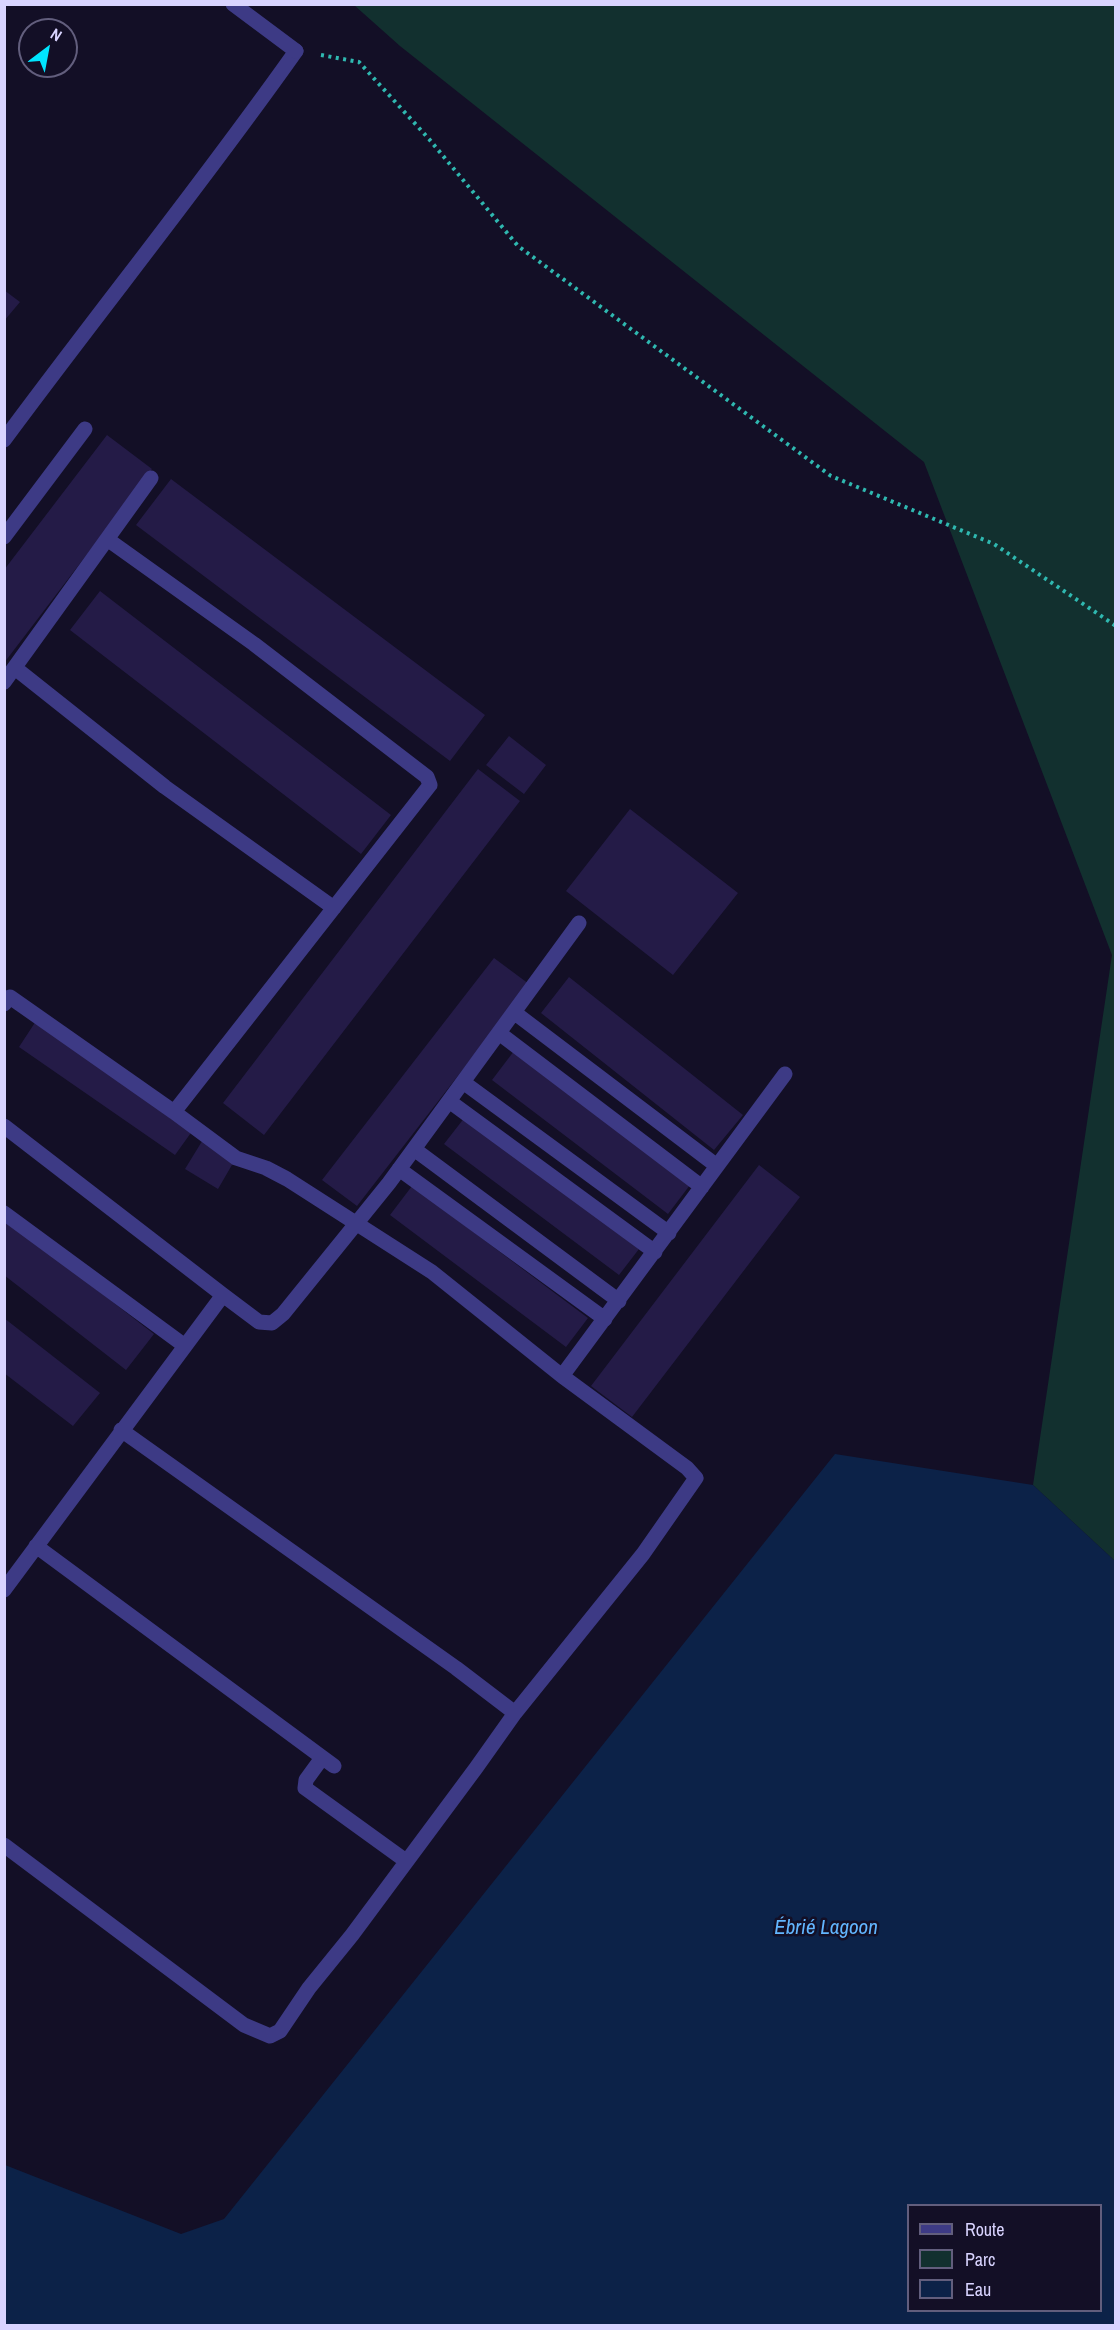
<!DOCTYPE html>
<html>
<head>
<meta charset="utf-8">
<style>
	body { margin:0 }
	#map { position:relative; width:1120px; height:2330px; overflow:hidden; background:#130f26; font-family:"Archivo Narrow",sans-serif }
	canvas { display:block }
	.frame { position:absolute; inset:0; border:6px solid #d9d4ff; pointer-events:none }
	.legend { position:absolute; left:907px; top:2204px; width:195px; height:108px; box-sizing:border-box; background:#130f26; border:2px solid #625e7d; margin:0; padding:8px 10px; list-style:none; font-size:18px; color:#d9d4ff }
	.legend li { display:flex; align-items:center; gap:12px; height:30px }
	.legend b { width:30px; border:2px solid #625e7d }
	.north { position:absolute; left:18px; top:18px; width:60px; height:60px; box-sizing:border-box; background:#130f26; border:2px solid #625e7d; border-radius:50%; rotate:32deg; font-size:16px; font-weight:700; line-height:24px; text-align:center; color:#d9d4ff }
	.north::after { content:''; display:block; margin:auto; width:21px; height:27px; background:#00e5ff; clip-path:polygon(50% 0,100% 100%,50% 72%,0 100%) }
</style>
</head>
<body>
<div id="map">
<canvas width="1120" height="2330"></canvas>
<div class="frame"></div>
<ul class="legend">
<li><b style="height:8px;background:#3d3a85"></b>Route</li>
<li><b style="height:16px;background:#12302f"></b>Parc</li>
<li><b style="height:16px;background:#0c2248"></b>Eau</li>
</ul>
<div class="north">N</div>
</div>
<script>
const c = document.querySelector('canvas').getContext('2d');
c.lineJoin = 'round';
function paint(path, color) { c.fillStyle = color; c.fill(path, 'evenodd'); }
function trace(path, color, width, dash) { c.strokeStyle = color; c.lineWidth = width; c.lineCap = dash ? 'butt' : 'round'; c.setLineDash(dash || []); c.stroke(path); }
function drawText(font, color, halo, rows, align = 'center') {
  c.font = font + ' "Archivo Narrow",sans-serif'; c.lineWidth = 5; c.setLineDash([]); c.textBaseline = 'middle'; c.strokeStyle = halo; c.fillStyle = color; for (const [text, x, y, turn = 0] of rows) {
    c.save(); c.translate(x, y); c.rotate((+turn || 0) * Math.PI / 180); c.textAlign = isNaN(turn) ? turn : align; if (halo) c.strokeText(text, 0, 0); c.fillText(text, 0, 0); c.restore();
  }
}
paint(new Path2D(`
	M354,5H1115V1561L1033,1485L1112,955L924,462L400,46Z`), '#12302f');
paint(new Path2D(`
	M835,1454L1033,1485L1115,1561V2325H5V2165L181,2234L224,2219ZM908,2206H1100V2310H908Z`), '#0c2248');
paint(new Path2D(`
	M4,290L20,302L4,321Z
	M107,435L152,469L4,663V570Z
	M171,479L485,715L450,761L136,525Z
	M100,591L391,815L361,854L70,630Z
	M509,736L546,765L524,794L486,765Z
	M478,769L520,801L264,1135L223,1103Z
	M630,809L738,893L673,975L566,891Z
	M494,958L529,984L357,1206L322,1180Z
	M569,977L743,1115L714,1150L541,1013Z
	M36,1021L193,1130L175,1155L19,1047Z
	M514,1051L690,1185L668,1214L492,1080Z
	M465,1117L639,1249L619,1275L444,1144Z
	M204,1138L236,1158L218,1189L185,1169Z
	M759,1165L800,1197L632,1417L591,1386Z
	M412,1186L588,1318L566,1347L390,1215Z
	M4,1218L154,1334L126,1370L4,1275Z
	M4,1318L100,1393L73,1426L4,1373Z`), '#241b47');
trace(new Path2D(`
	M321,55L359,62L429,139L518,246L831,476L994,544L1116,626`), '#2fb8b0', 4, [3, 4.5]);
trace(new Path2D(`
	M4,440C100,310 202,184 296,51
	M4,537L85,429
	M107,539L254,644L427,777L430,785L174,1112
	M15,668L165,787L334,908
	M4,682L151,478
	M4,1004L10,997L174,1112L236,1158L266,1168L287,1179L432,1272L562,1376L687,1468L696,1478L643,1554L515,1713L476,1768L352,1935L309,1988L280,2031L270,2036L244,2025L4,1845
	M515,1013L717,1166
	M499,1033L702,1187
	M463,1082L669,1233
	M449,1101L655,1252
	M4,1126L223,1295L259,1322L272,1323L283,1314L389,1183L579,923
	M414,1149L619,1301
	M399,1169L605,1319
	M4,1213L185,1346
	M562,1376L785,1074
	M121,1430L456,1668L515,1713
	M36,1546L334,1766
	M4,1590L223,1295
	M322,1758L306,1780L305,1788L406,1861`), '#3d3a85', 15);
trace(new Path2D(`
	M233,4L296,51`), '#3d3a85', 15);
drawText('italic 21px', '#62b6ff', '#130f26', [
	["Ébrié Lagoon",826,1928]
]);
</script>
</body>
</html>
